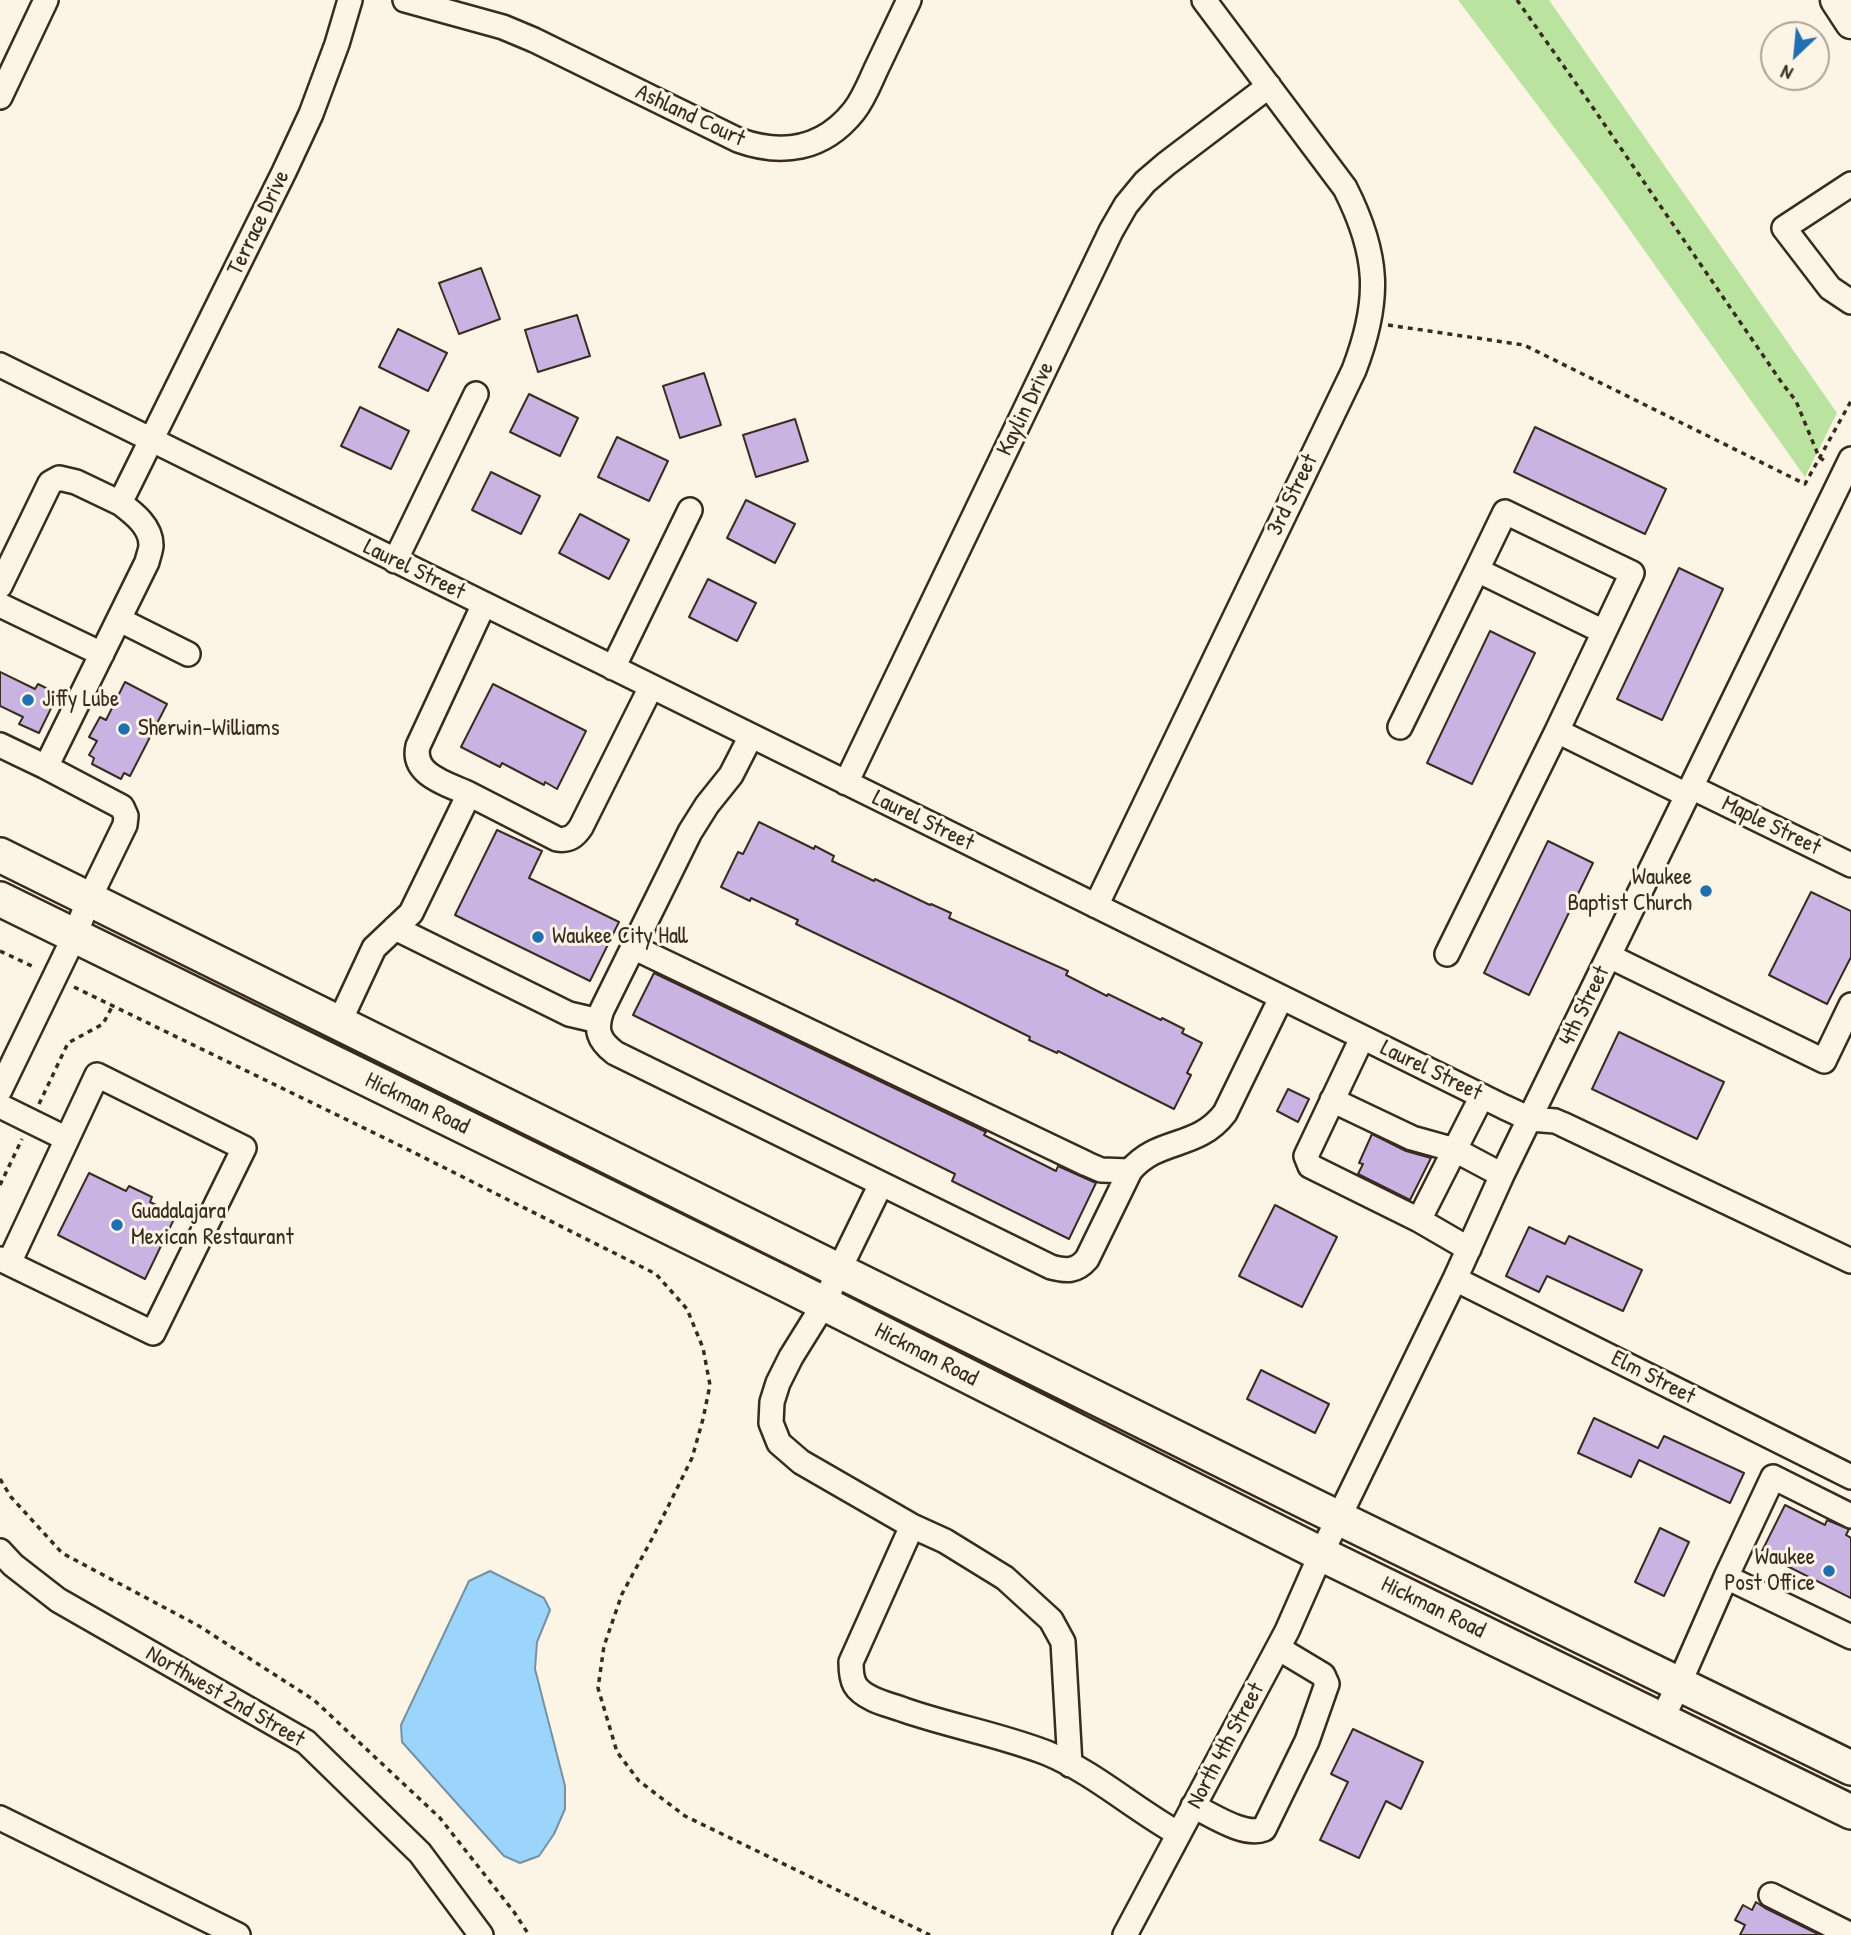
<!DOCTYPE html>
<html>
<head>
<meta charset="utf-8">
<style>
	body { margin:0 }
	#map { position:relative; width:1851px; height:1935px; overflow:hidden; background:#fcf5e5; font-family:"Patrick Hand",sans-serif }
	canvas { display:block }
	.north { position:absolute; left:1760px; top:21px; width:70px; height:70px; box-sizing:border-box; background:#fcf5e5; border:2px solid #afa495; border-radius:50%; rotate:206deg; font-size:19px; font-weight:700; line-height:28px; text-align:center; color:#3b2a1e }
	.north::after { content:''; display:block; margin:auto; width:24px; height:32px; background:#1f6fb2; clip-path:polygon(50% 0,100% 100%,50% 72%,0 100%) }
</style>
</head>
<body>
<div id="map">
<canvas width="1851" height="1935"></canvas>
<div class="north">N</div>
</div>
<script>
const c = document.querySelector('canvas').getContext('2d');
c.lineJoin = 'round';
function paint(path, color) { c.fillStyle = color; c.fill(path, 'evenodd'); }
function trace(path, color, width, dash) { c.strokeStyle = color; c.lineWidth = width; c.lineCap = dash ? 'butt' : 'round'; c.setLineDash(dash || []); c.stroke(path); }
function drawText(font, color, halo, rows, align = 'center') {
  c.font = font + ' "Patrick Hand",sans-serif'; c.lineWidth = 6; c.setLineDash([]); c.textBaseline = 'middle'; c.strokeStyle = halo; c.fillStyle = color; for (const [text, x, y, turn = 0] of rows) {
    c.save(); c.translate(x, y); c.rotate((+turn || 0) * Math.PI / 180); c.textAlign = isNaN(turn) ? turn : align; if (halo) c.strokeText(text, 0, 0); c.fillText(text, 0, 0); c.restore();
  }
}
paint(new Path2D(`
	M1458,0H1549L1837,413L1805,477L1603,192Z`), '#bae39f');
const water = new Path2D(`
	M490,1571L544,1598L550,1610L537,1642L535,1669L565,1786V1809L554,1834L539,1856L520,1863L504,1856L402,1742L401,1725L469,1581Z`);
paint(water, '#9cd5fc');
trace(water, '#7591a3', 2);
const building = new Path2D(`
	M481,268L500,319L459,334L439,283Z
	M577,315L590,356L538,372L525,330Z
	M398,329L447,353L428,391L379,367Z
	M704,373L721,425L680,438L663,386Z
	M529,394L578,418L560,456L510,432Z
	M360,407L409,431L391,469L341,446Z
	M795,419L808,461L756,477L743,435Z
	M1535,427L1666,489L1645,534L1514,472Z
	M617,437L668,461L649,501L598,477Z
	M491,472L540,496L521,534L472,510Z
	M746,500L795,524L775,563L727,538Z
	M580,514L629,540L609,579L559,553Z
	M1679,568L1723,589L1662,720L1617,699Z
	M708,579L756,603L737,641L689,617Z
	M1490,631L1535,653L1472,784L1427,763Z
	M0,672L35,689L38,684L58,694L39,733L19,724L23,717L0,706Z
	M125,682L167,704L130,776L124,773L121,779L92,764L94,758L89,755L97,741L89,737L100,717L106,720Z
	M493,684L586,731L557,789L545,782L544,785L502,763L500,767L461,747Z
	M759,822L814,849L815,846L834,856L832,861L874,881L875,879L930,905L931,904L951,913L949,918L1068,971L1066,975L1107,996L1108,994L1161,1020L1162,1018L1184,1029L1182,1033L1202,1043L1187,1073L1191,1075L1174,1109L1058,1051L1057,1053L1029,1040L1030,1037L955,1000L796,924L798,920L751,898L750,901L721,887L738,852L743,854Z
	M497,830L542,851L529,878L619,922L590,981L455,915Z
	M1548,841L1593,863L1529,995L1484,973Z
	M1811,892L1851,911V957L1827,1004L1769,975Z
	M654,973L986,1132L984,1135L1056,1171L1058,1166L1096,1183L1069,1239L952,1181L955,1174L633,1015Z
	M1619,1032L1724,1082L1697,1139L1592,1089Z
	M1288,1089L1309,1099L1298,1122L1277,1111Z
	M1372,1134L1406,1151L1431,1158L1410,1200L1358,1174L1363,1164L1359,1163Z
	M89,1173L126,1191L129,1186L152,1197L150,1202L176,1215L145,1279L58,1235Z
	M1275,1205L1337,1237L1302,1307L1239,1276Z
	M1529,1227L1565,1244L1569,1236L1642,1270L1623,1311L1547,1276L1539,1292L1506,1276Z
	M1261,1370L1329,1404L1315,1433L1247,1399Z
	M1594,1418L1658,1448L1664,1436L1744,1473L1730,1503L1639,1460L1631,1477L1578,1453Z
	M1785,1505L1825,1525L1827,1520L1849,1529L1846,1535L1851,1538V1598L1761,1553Z
	M1660,1528L1689,1542L1664,1596L1635,1582Z
	M1353,1729L1423,1762L1401,1809L1386,1801L1359,1858L1320,1840L1348,1782L1331,1774Z
	M1756,1902L1765,1908L1820,1935H1740L1745,1925L1735,1920L1743,1905L1752,1910Z`);
paint(building, '#c9b3e3');
trace(building, '#3b2a1e', 2);
const minor = new Path2D(`
	M405,0L503,27L534,40L738,140C782,156 823,150 854,111C865,97 871,79 879,63C889,42 899,21 909,0
	M0,97L46,0
	M1851,184L1784,228L1830,288L1851,302
	M0,365L1504,1107L1530,1119L1555,1121L1562,1124L1851,1261
	M395,561L476,394
	M1477,570L1505,512L1632,573L1604,632
	M0,586L50,483L59,478L76,482L120,503
	M0,605L102,654
	M120,620L188,654
	M613,668L690,510
	M1400,727L1477,570L1604,632L1557,731L1687,795
	M751,736L731,775L707,805L690,832L602,1010C595,1030 598,1040 615,1053L1051,1267C1066,1271 1076,1272 1087,1259L1130,1171C1158,1137 1197,1150 1225,1113L1281,998
	M0,745L46,767
	M846,783L1111,231L1126,205L1145,182L1166,164L1269,86
	M1691,787L1851,865
	M469,794L557,839C569,841 575,836 581,827L651,687
	M1096,906L1354,370C1381,300 1379,255 1345,188L1204,0
	M395,928L569,1014L599,1021
	M633,947L1087,1164L1101,1170L1130,1171
	M1447,954L1557,731
	M1609,956L1824,1061L1851,1005
	M339,1023L374,948L411,913L469,794C448,784 411,775 418,746L484,604
	M1362,1038L1306,1156L1310,1166L1419,1220L1482,1096
	M0,1090L75,935L89,899L125,825L126,816L122,807L46,767L147,562C148,557 151,550 151,545C151,526 133,513 120,503L284,172L311,114L337,44L350,0
	M1332,1100L1412,1138L1455,1150L1502,1175
	M0,1106L67,1139
	M881,1184L839,1270L824,1304L791,1357L778,1383L772,1402L771,1423L779,1443L801,1462L912,1526L945,1541L1005,1578L1051,1620L1063,1642L1070,1765
	M1419,1220L1469,1249
	M0,1259L153,1333L244,1148L97,1075L9,1263
	M1455,1279L1851,1477
	M912,1526L851,1662C851,1682 854,1690 873,1699C883,1704 894,1706 904,1710C950,1726 1001,1735 1047,1753C1095,1773 1134,1809 1179,1834
	M0,1551L13,1565L58,1600L306,1742L420,1853L481,1935
	M1726,1577L1773,1477L1851,1516
	M1662,1719L1679,1684L1726,1577L1851,1637
	M1193,1806C1212,1815 1244,1837 1264,1829L1307,1741L1327,1684L1323,1675L1278,1648
	M0,1818L238,1935
	M1771,1895L1851,1935
	M1125,1935L1287,1631L1321,1554L1455,1279L1502,1175L1851,459`);
const major = new Path2D(`
	M1836,0L1851,23`);
const highway = new Path2D(`
	M0,855L1314,1506L1851,1768
	M0,899L781,1282L1321,1554L1851,1812`);
trace(minor, '#3b2a1e', 28);
trace(major, '#3b2a1e', 35);
trace(highway, '#3b2a1e', 38);
trace(new Path2D(`
	M1517,0L1587,99L1782,383L1796,401L1819,457L1826,462
	M1388,325L1524,345L1805,484L1851,401
	M0,951L36,968
	M74,987L405,1148L656,1274L687,1309L703,1348L710,1385L703,1419L692,1458L653,1537L622,1594L604,1646L598,1688L617,1752L639,1781L685,1816L930,1935
	M39,1104L68,1043L103,1024L113,1005
	M0,1185L22,1139
	M0,1479L11,1497L62,1553L199,1626L314,1700L440,1818L514,1912L529,1935`), '#3b2a1e', 3.5, [5, 5]);
trace(minor, '#fcf5e5', 23);
trace(major, '#fcf5e5', 30);
trace(highway, '#fcf5e5', 33);
for (const [x, y, r, color] of [
	[28,700,7,"#1f6fb2"],
	[124,729,7,"#1f6fb2"],
	[1706,891,7,"#1f6fb2"],
	[538,937,7,"#1f6fb2"],
	[117,1225,7,"#1f6fb2"],
	[1829,1571,7,"#1f6fb2"]
]) { const dot = new Path2D(); dot.arc(x, y, r, 0, 2 * Math.PI); c.fillStyle = color; c.fill(dot); trace(dot, '#fcf5e5', 2.5); }
drawText('23px', '#3b2a1e', '#fcf5e5', [
	["Ashland Court",690,116,25],
	["Terrace Drive",259,223,-64],
	["Kaylin Drive",1026,409,-64],
	["3rd Street",1293,495,-64],
	["Laurel Street",414,570,26],
	["Laurel Street",923,821,26],
	["Maple Street",1771,826,26],
	["4th Street",1585,1006,-64],
	["Laurel Street",1431,1071,26],
	["Hickman Road",417,1104,26],
	["Hickman Road",926,1355,27],
	["Elm Street",1653,1378,27],
	["Hickman Road",1433,1608,26],
	["Northwest 2nd Street",225,1697,30],
	["North 4th Street",1226,1746,-62]
]);
drawText('23px', '#3b2a1e', '#fcf5e5', [
	["Jiffy Lube",42,700],
	["Sherwin-Williams",138,729],
	["Waukee",1692,878,"right"],
	["Baptist Church",1692,904,"right"],
	["Waukee City Hall",552,937],
	["Guadalajara",131,1212],
	["Mexican Restaurant",131,1238],
	["Waukee",1815,1558,"right"],
	["Post Office",1815,1584,"right"]
], 'left');
</script>
</body>
</html>
